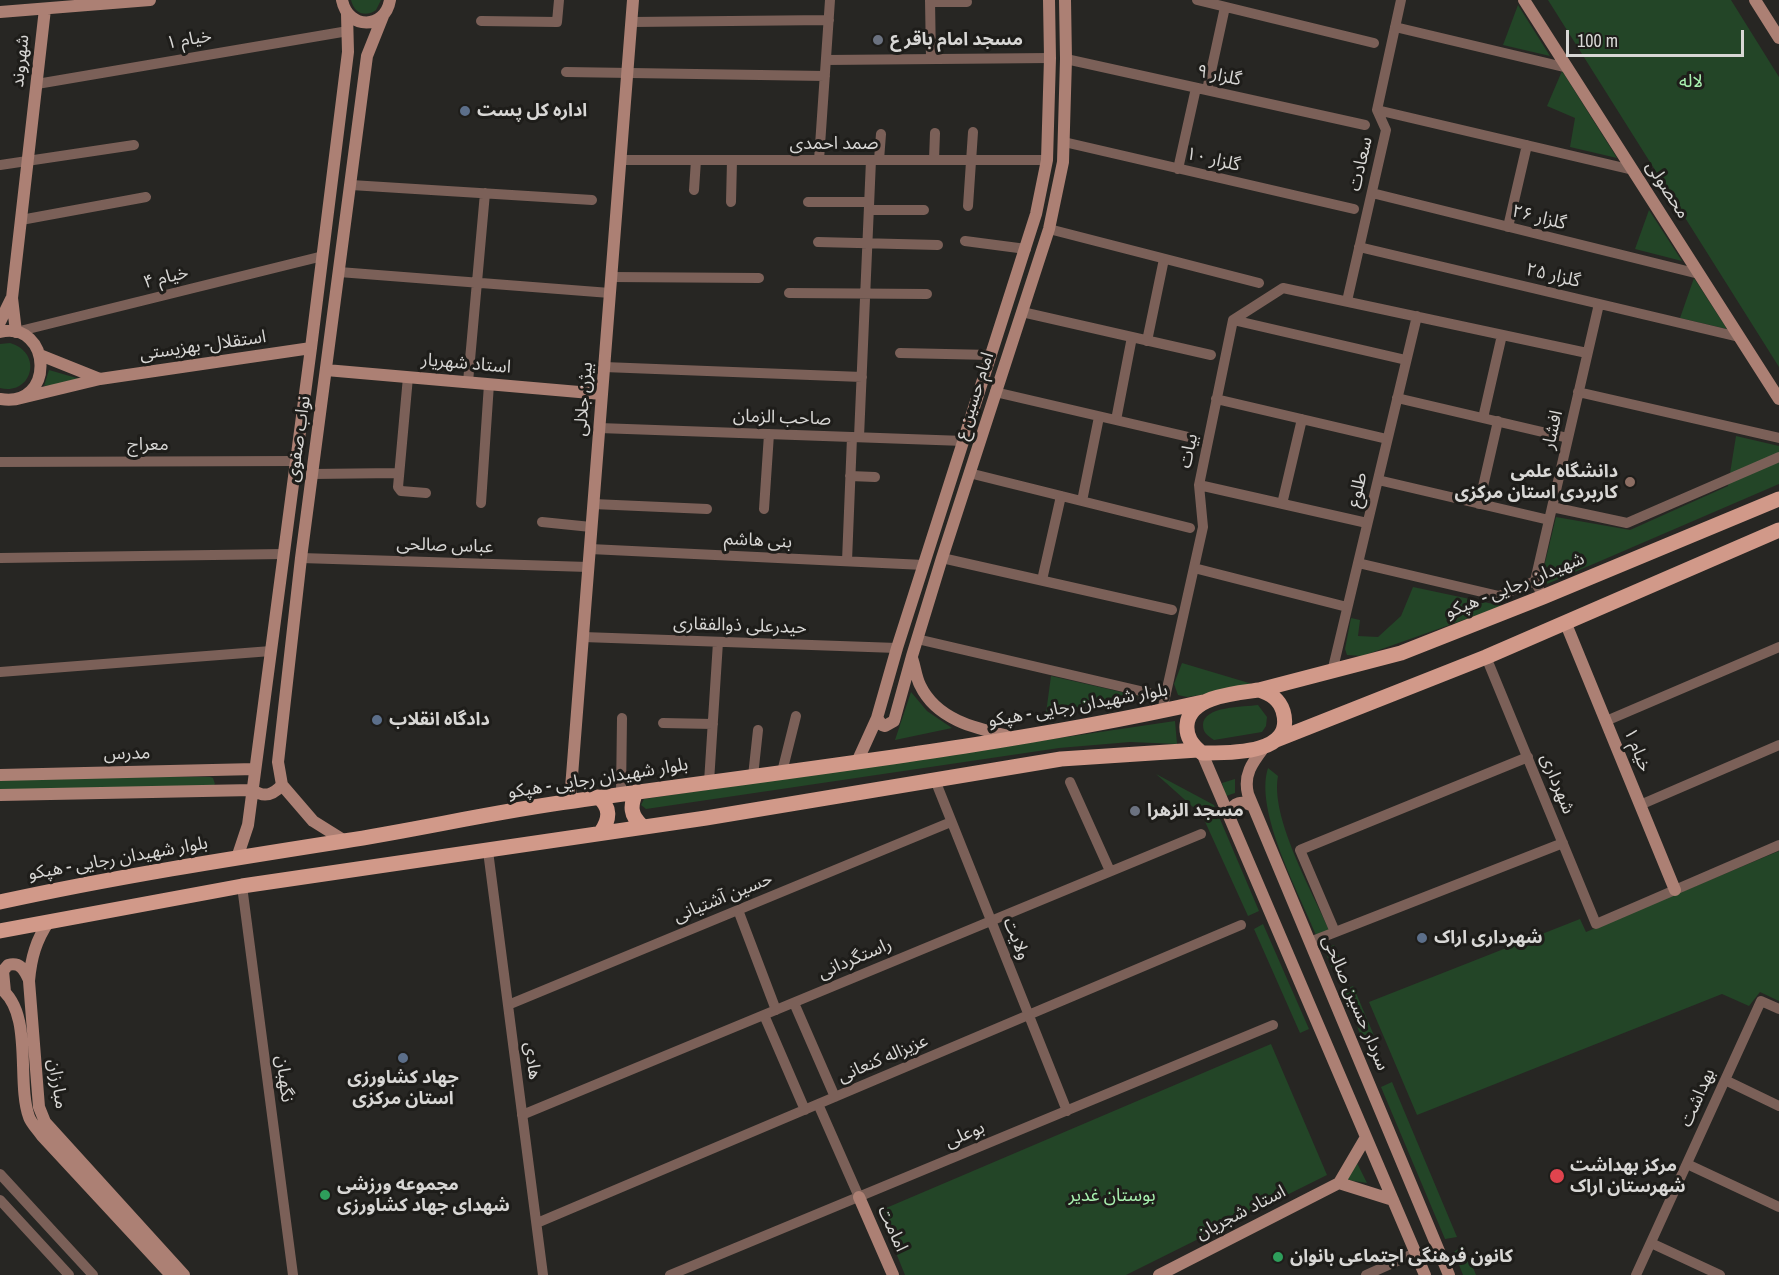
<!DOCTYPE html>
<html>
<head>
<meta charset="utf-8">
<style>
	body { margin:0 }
	#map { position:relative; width:1779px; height:1275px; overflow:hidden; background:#272623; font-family:"Archivo Narrow",sans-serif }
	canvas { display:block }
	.scale { position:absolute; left:1566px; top:30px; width:178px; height:27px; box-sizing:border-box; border:3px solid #d8d7d5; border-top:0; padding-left:8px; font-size:18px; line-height:21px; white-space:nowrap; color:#d8d7d5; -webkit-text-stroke:4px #1e1d1a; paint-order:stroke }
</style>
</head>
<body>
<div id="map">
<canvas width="1779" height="1275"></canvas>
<div class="scale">100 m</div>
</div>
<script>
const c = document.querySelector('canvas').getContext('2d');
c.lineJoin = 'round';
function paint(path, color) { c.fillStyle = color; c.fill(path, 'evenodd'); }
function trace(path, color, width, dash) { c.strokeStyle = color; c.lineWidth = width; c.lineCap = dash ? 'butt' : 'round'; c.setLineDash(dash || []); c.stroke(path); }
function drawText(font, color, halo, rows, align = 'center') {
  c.font = font + ' "Archivo Narrow","Noto Sans Arabic",sans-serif'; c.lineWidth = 6; c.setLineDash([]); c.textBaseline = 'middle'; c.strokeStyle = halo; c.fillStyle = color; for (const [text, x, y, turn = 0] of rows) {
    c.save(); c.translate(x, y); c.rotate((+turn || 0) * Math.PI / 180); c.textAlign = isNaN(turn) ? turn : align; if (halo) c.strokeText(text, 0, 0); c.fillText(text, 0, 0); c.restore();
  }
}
paint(new Path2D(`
	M351,0H381L376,10C365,18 354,13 351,0Z
	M1548,0H1731L1779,77V367Z
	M1518,5L1550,56L1503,45Z
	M1562,71L1617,158L1570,147L1575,118L1547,106Z
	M1649,210L1682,261L1635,249Z
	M1694,278L1727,329L1680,318Z
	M10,343C44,353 32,396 0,388V344Z
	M49,370L87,381L44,386Z
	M1736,436L1779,446V484L1547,584L1543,571L1556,517L1630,530L1728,486Z
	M1413,587L1503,606L1362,656L1347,655L1345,649L1351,618L1360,620L1358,636L1378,637L1401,616Z
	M1182,663L1259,686L1187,697L1178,695L1174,684Z
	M1051,676L1139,696L1046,713Z
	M911,692L927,711L952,728L895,740Z
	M1258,705L1267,717L1266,726L1262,732L1214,740C1208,736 1203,733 1203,725C1203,706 1244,707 1258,705Z
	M1175,721L1177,744L1130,742L1059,748L646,809L641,805L644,799Z
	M1268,768L1278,776C1270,817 1312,891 1329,930L1316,935C1299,893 1254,811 1268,768Z
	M1156,774L1214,805L1259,911L1248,916L1202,815Z
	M0,776L210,777L213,778L215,784L213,786L0,792Z
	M1235,779V793L1226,796L1222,783Z
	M1779,851V1001L1760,992L1749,1006L1722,994L1417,1115L1369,1002L1580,919L1586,932Z
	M1263,924L1309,1029L1300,1033L1254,929Z
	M1334,945L1342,963L1332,968L1324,949Z
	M1353,986L1378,1045L1367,1050L1342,991Z
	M1271,1044L1327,1175L1126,1275H905L879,1211Z
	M1392,1082L1457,1237L1445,1239L1381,1087Z
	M1357,1163L1367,1183L1347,1180Z
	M1464,1245L1476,1275H1463L1454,1252Z`), '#234527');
trace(new Path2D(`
	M930,0L931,59
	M1197,0L1374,43
	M930,2H967
	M481,21L557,22L559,0
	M632,22L829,20
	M1395,27L1568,68
	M1066,59L1365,125
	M826,60L1050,58
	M566,72L825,76
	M37,84L348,31
	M1207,90L1225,7
	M1377,110L1633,170
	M1064,142L1354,209
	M621,160H1047
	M819,160L830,0
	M879,160L881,134
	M934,160L935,133
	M0,165L134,145
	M1178,169L1196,88
	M351,185L592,200
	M694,190L696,160
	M1372,193L1699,274
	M731,202L732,160
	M808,202H869
	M968,206L973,132
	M869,210H924
	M21,220L146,197
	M1508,227L1527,145
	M1049,229L1259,283
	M965,241L1026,249
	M818,242L938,245
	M1359,247L1739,337
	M339,272L610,293
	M611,277L759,278
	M789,293L927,294
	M1347,301L1386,130L1377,110L1401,0
	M1022,312L1211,355
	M1233,320L1406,360
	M16,332L323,256
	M1147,341L1164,259
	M900,353L991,355
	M604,367L862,377
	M408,377L398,487L401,491L426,493
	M468,382L485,193
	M995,392L1193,438
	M1578,392L1779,438
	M1397,398L1568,438
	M1216,399L1387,439
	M1483,418L1502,335
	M1116,420L1132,337
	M599,428L964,441
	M859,437L871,160
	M0,462L296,461
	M969,473L1190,528
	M312,474L398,473
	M850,476L875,477
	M1378,480L1549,520
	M1199,485L1367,523
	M1082,501L1099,417
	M481,503L489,384
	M593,504L707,509
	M1282,504L1302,419
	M1479,504L1498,421
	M1552,507L1627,523L1779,457
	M764,509L769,434
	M542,522L591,527
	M590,549L924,565
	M0,558L284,554
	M301,558L588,567
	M942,558L1172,610
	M847,561L852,437
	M1358,563L1499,596L1535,581
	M1194,568L1347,607
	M1042,580L1061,496
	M1543,597L1535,581L1599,304
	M583,637L897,648
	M917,639L1149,693
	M1486,657L1596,924L1779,845
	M0,672L271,651
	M1332,672L1417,316
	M1162,711L1203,527L1199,485L1233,320L1283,288L1587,353
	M1606,721L1779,647
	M663,723L713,724
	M782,772L796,716
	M753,776L758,730
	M935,780L1067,1111
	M709,782L718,642
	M1070,782L1110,871
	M621,794L622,718
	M1640,805L1779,745
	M488,851L543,1275
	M242,886L293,1275
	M738,910L776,1010
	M1335,932L1300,850L1528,757
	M1310,942L1563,843
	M794,1003L835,1097
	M508,1005L951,822
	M764,1015L805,1110
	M1725,1080L1779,1106
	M818,1104L859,1197
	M522,1115L1201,834
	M1687,1164L1779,1207
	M0,1174L93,1275
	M0,1200L69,1275
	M537,1223L1241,925
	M1651,1243L1720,1275
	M670,1275L1273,1025
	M1366,1275L1415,1253
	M1636,1275L1761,1001L1779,1009`), '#7b6058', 10);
trace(new Path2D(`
	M342,0C348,30 385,30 390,0
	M1524,0L1779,399
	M1755,0L1779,38
	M0,12L150,0
	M0,322L11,299
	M0,332C52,320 56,409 0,399
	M16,332L12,298L45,9
	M40,355L100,379
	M326,370L602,394
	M17,399L100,379L311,348
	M1566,624L1675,890
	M912,658C915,666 916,677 920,685C937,721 978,729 1013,737
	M877,718L882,725L885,726L894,721L912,656L942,558L1049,229L1063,162L1066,59L1065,0
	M1265,746C1253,762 1243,774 1248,794L1449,1275
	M1202,753L1425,1275
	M857,762L877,718L897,648L1036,214L1047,160L1050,58L1049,0
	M0,775L255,769
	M0,795L253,790C264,798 273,795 282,785
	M570,801L633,0
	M1228,814C1234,802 1242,800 1253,806
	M345,841L313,821L282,785L278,762L301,558L367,56L383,16
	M237,858L248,825L311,348L348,52L347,14
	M49,921C36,940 31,958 29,981L39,1107L45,1122L184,1275
	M0,988C34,1013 16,1081 29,1117C31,1123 38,1130 42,1136L171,1275
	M5,992L3,971L8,965C20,962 24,969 29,980
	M1339,1183L1393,1200
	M1339,1183L1366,1137
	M859,1197L893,1275
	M1159,1275L1339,1183`), '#ac8074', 12);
trace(new Path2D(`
	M1259,690L1401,653L1543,597L1779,499
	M1259,690C1271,694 1279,699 1283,711C1296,755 1229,753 1202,753C1192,745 1186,737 1187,725C1189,696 1237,693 1259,690Z
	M1276,740L1486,657L1779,530
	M636,792C630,806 630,815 642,826
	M598,797C611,807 610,819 601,832
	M0,902C114,877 229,859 344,841C421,829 497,811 574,801C784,771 996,748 1203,702
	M0,931L242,886L706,818L1061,759L1198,750`), '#d19989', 15);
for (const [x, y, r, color] of [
	[878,40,6,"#6b7280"],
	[465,111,6,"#5c6f8a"],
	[1630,482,6,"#8d6e63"],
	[377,720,6,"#5c6f8a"],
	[1135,811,6,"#6b7280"],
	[1422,938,6,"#5c6f8a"],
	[403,1058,6,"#5c6f8a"],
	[1557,1176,8,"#e0444e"],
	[325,1195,6,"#2e9e5b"],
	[1278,1257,6,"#2e9e5b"]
]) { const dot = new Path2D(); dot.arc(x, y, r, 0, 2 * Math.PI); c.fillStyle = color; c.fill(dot); trace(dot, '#1e1d1a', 2); }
drawText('18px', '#d8d7d5', '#1e1d1a', [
	["خیام ۱",189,40,-10],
	["شهروند",21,61,-84],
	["گلزار ۹",1219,76,12],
	["صمد احمدی",834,144],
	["گلزار ۱۰",1213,160,13],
	["سعادت",1361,164,-77],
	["محصولی",1667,190,57],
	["گلزار ۲۶",1539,218,14],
	["گلزار ۲۵",1553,276,13],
	["خیام ۴",166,278,-14],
	["استقلال- بهزیستی",203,346,-8],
	["استاد شهریار",466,364,5],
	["امام حسین ع",975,396,-72],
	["بیژن جلالی",584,399,-85],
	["صاحب الزمان",782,418,2],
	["افشار",1553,430,-77],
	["نواب صفوی",299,439,-82],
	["معراج",148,445],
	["بیات",1189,451,-78],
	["طلوع",1358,490,-77],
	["بنی هاشم",758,541,3],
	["عباس صالحی",445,546,2],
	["شهیدان رجایی - هپکو",1515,586,-22],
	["حیدرعلی ذوالفقاری",740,626,2],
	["بلوار شهیدان رجایی - هپکو",1078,706,-10],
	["خیام ۱",1637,750,68],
	["مدرس",127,754,-1],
	["بلوار شهیدان رجایی - هپکو",598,779,-9],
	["شهرداری",1557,784,68],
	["بلوار شهیدان رجایی - هپکو",118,859,-10],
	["حسین آشتیانی",723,898,-22],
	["ولایت",1016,939,68],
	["راستگردانی",855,959,-23],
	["سردار حسین صالحی",1355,1003,67],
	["عزیزاله کنعانی",883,1059,-23],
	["هادی",532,1061,83],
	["نگهبان",284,1079,83],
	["مبارزان",57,1084,81],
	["بهداشت",1698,1098,-66],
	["بوعلی",965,1135,-23],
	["استاد شجریان",1241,1213,-27],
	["امامت",892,1229,66]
]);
drawText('bold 18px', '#d8d7d5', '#1e1d1a', [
	["مسجد امام باقر ع",890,40],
	["اداره کل پست",477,111],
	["دانشگاه علمی",1618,472,"right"],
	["کاربردی استان مرکزی",1618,493,"right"],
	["دادگاه انقلاب",389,720],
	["مسجد الزهرا",1147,811],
	["شهرداری اراک",1434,938],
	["جهاد کشاورزی",403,1078,"center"],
	["استان مرکزی",403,1099,"center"],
	["مرکز بهداشت",1570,1166],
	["شهرستان اراک",1570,1187],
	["مجموعه ورزشی",337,1185],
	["شهدای جهاد کشاورزی",337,1206],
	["کانون فرهنگی اجتماعی بانوان",1290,1257]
], 'left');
drawText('18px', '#a8f0af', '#1e1d1a', [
	["لاله",1691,82],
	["بوستان غدیر",1112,1196]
]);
</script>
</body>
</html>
